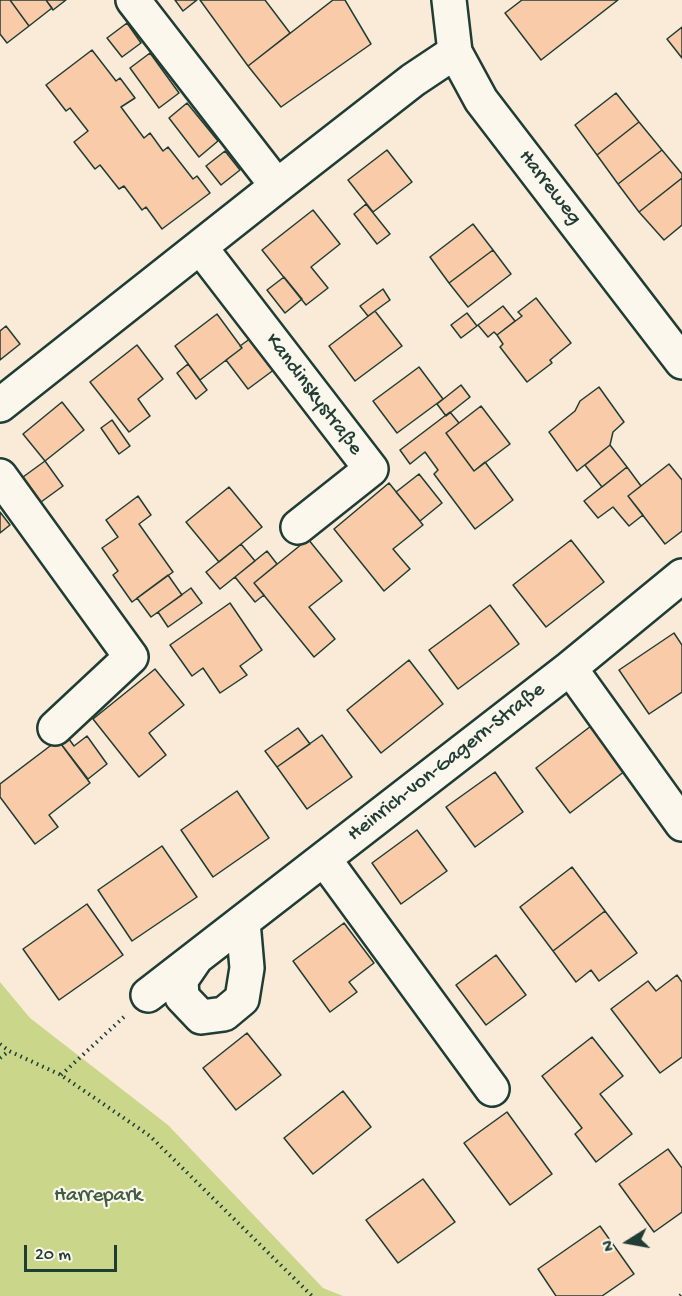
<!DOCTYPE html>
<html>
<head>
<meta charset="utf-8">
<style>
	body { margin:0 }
	#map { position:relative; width:682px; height:1296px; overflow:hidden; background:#faead8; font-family:"Gochi Hand",sans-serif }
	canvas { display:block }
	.north { position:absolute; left:598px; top:1212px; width:60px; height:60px; -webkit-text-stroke:4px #fbf7ec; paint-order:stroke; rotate:259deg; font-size:16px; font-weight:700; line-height:24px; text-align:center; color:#1f3d34 }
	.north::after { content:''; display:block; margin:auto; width:21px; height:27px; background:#1f3d34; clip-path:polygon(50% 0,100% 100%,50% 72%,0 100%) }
	.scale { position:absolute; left:24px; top:1245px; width:93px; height:27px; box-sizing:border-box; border:3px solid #1f3d34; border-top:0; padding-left:8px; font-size:18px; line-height:21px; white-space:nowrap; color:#1f3d34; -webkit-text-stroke:4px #fbf7ec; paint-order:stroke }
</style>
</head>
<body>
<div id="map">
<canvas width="682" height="1296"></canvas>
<div class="north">N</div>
<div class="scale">20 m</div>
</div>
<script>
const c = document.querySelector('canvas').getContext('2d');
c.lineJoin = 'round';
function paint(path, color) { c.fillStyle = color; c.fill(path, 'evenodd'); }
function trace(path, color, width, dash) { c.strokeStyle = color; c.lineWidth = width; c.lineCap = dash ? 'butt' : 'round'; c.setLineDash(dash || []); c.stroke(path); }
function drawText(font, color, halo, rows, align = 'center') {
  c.font = font + ' "Gochi Hand",sans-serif'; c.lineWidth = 4.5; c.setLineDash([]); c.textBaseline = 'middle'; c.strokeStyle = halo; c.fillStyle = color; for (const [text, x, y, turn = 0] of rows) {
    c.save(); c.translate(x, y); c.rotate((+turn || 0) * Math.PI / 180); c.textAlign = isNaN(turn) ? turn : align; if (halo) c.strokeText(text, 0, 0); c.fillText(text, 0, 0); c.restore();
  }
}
paint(new Path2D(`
	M0,982L30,1018L168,1125L323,1288L343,1296H0Z`), '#cad78b');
const building = new Path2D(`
	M0,0H10L29,26L7,43L0,34Z
	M10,0H46L52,8L29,26Z
	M46,0H66L53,10Z
	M175,0H197L183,11Z
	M200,0H265L290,33L248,66Z
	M333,0H345L371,44L281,107L248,66Z
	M522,0H618L541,60L505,13Z
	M127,23L141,43L122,57L107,38Z
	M682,27V58L667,39Z
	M92,50L116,81L120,78L135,98L121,107L144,138L150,133L163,151L168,147L193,179L197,176L210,193L162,229L146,207L142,210L124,186L119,189L100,165L95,169L74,142L88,131L70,108L66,111L46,85Z
	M150,53L179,93L159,108L130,68Z
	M616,93L639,122L597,155L575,125Z
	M187,103L218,141L199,157L169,118Z
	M639,122L662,150L618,184L597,155Z
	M387,150L412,182L373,212L348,180Z
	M662,150L682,174V178L639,212L618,184Z
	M225,151L240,170L221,185L206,166Z
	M682,178V225L664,240L639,212Z
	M366,204L390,234L377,244L354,214Z
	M313,210L340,244L311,267L328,288L306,305L262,250Z
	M473,224L493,250L449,283L430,257Z
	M493,250L511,274L468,307L449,283Z
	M284,277L302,299L285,313L267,290Z
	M383,289L390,300L368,316L360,306Z
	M536,298L571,343L550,360L552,363L527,382L500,347L503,344L497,335L522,316L518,312Z
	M503,306L515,321L497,335L494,332L488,337L478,325Z
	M375,311L402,346L355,381L329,346Z
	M467,313L477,326L461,338L451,325Z
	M217,314L242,348L200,380L175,346Z
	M6,326L20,344L0,360V331Z
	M251,338L275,369L248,389L226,360L242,348L240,346Z
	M137,345L163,379L138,399L150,416L129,432L90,382Z
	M188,364L207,390L196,399L177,373Z
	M419,367L443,399L397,433L373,401Z
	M461,385L470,397L446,416L437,404Z
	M599,387L624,422L613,432L610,445L577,471L549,432L575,411L580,401Z
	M62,402L84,430L45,461L23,434Z
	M481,406L510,444L474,471L446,433Z
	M450,412L459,423L446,433L474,471L485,462L513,500L475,529L434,474L438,470L425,452L410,464L400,450Z
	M112,420L130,446L119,454L101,428Z
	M610,445L627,467L602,487L585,465Z
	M45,461L63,486L41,502L23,477Z
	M669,464L682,480V531L665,544L628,496Z
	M627,467L641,486L628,496L643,515L629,526L613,507L598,518L584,501Z
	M419,474L442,503L420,521L396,492Z
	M389,483L423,525L393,549L410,569L384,591L334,529Z
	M229,487L262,527L219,562L186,522Z
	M138,496L151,515L139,524L173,572L132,602L113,575L118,571L102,548L118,537L106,520Z
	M0,512L10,525L0,533Z
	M308,539L342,581L309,607L335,639L314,657L254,583Z
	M571,540L604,582L546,627L513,585Z
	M241,544L255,561L220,589L206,572Z
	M267,551L277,564L254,583L264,595L255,602L235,577Z
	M168,575L182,595L151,617L137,598Z
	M191,588L202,603L168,627L158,612Z
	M230,603L262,650L240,666L247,675L220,693L203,668L192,676L170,645Z
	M490,605L519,644L458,689L429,650Z
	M674,633L682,645V692L649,714L619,670Z
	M409,660L443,704L381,753L347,710Z
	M155,669L184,705L149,733L166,755L139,777L93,719Z
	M591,726L625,771L570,813L536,768Z
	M298,728L310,744L277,767L265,751Z
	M66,735L74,746L87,736L107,764L88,779L58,740Z
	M322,735L352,777L307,809L277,767Z
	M58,740L90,783L49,815L58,827L35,844L0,797V784Z
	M495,772L523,812L475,847L446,807Z
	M237,791L269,838L213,877L181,830Z
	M417,830L447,871L401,904L372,863Z
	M162,846L197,897L132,941L98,890Z
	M572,867L605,911L553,951L520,907Z
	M87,904L123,955L59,1000L23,949Z
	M605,911L637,953L599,981L591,970L576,982L553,951Z
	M344,923L374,963L349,982L357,992L330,1012L293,961Z
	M496,955L526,995L486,1025L456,985Z
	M677,975L682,982V1057L660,1073L611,1009L648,981L656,991Z
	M247,1033L281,1075L236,1110L203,1068Z
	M592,1037L623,1076L600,1094L632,1134L596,1162L575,1134L582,1128L542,1076Z
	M343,1091L371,1127L313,1174L284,1138Z
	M507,1112L552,1174L510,1205L464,1143Z
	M668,1149L682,1168V1212L654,1232L619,1184Z
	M423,1179L455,1222L398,1263L366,1220Z
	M600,1226L634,1274L602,1296H556L538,1269Z`);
paint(building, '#f9cba8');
trace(building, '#1f3d34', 1.5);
const minor = new Path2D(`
	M133,0L277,186
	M449,0L455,52L481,100L682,362
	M200,247L371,469L298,527
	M0,405L277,186L413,80L455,52
	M0,476L131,657L55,728
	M570,668L682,824
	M324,859L492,1089
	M196,958L181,980L182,997L201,1017L224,1014L242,999L247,968L243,922
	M148,995L570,668L682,576`);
trace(minor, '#1f3d34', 38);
trace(new Path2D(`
	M0,1044L9,1051L61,1075L150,1136L312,1296
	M0,1058L9,1051
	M61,1075L125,1016
	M680,1296L682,1294`), '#1f3d34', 4, [1.5, 4.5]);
trace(minor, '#fbf7ec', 33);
drawText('21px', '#1f3d34', '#fbf7ec', [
	["Harreweg",549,188,52],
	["Kandinskystraße",313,395,53],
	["Heinrich-von-Gagern-Straße",447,763,-38]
]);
drawText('21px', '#415c45', '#fbf7ec', [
	["Harrepark",98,1197]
]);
</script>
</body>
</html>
